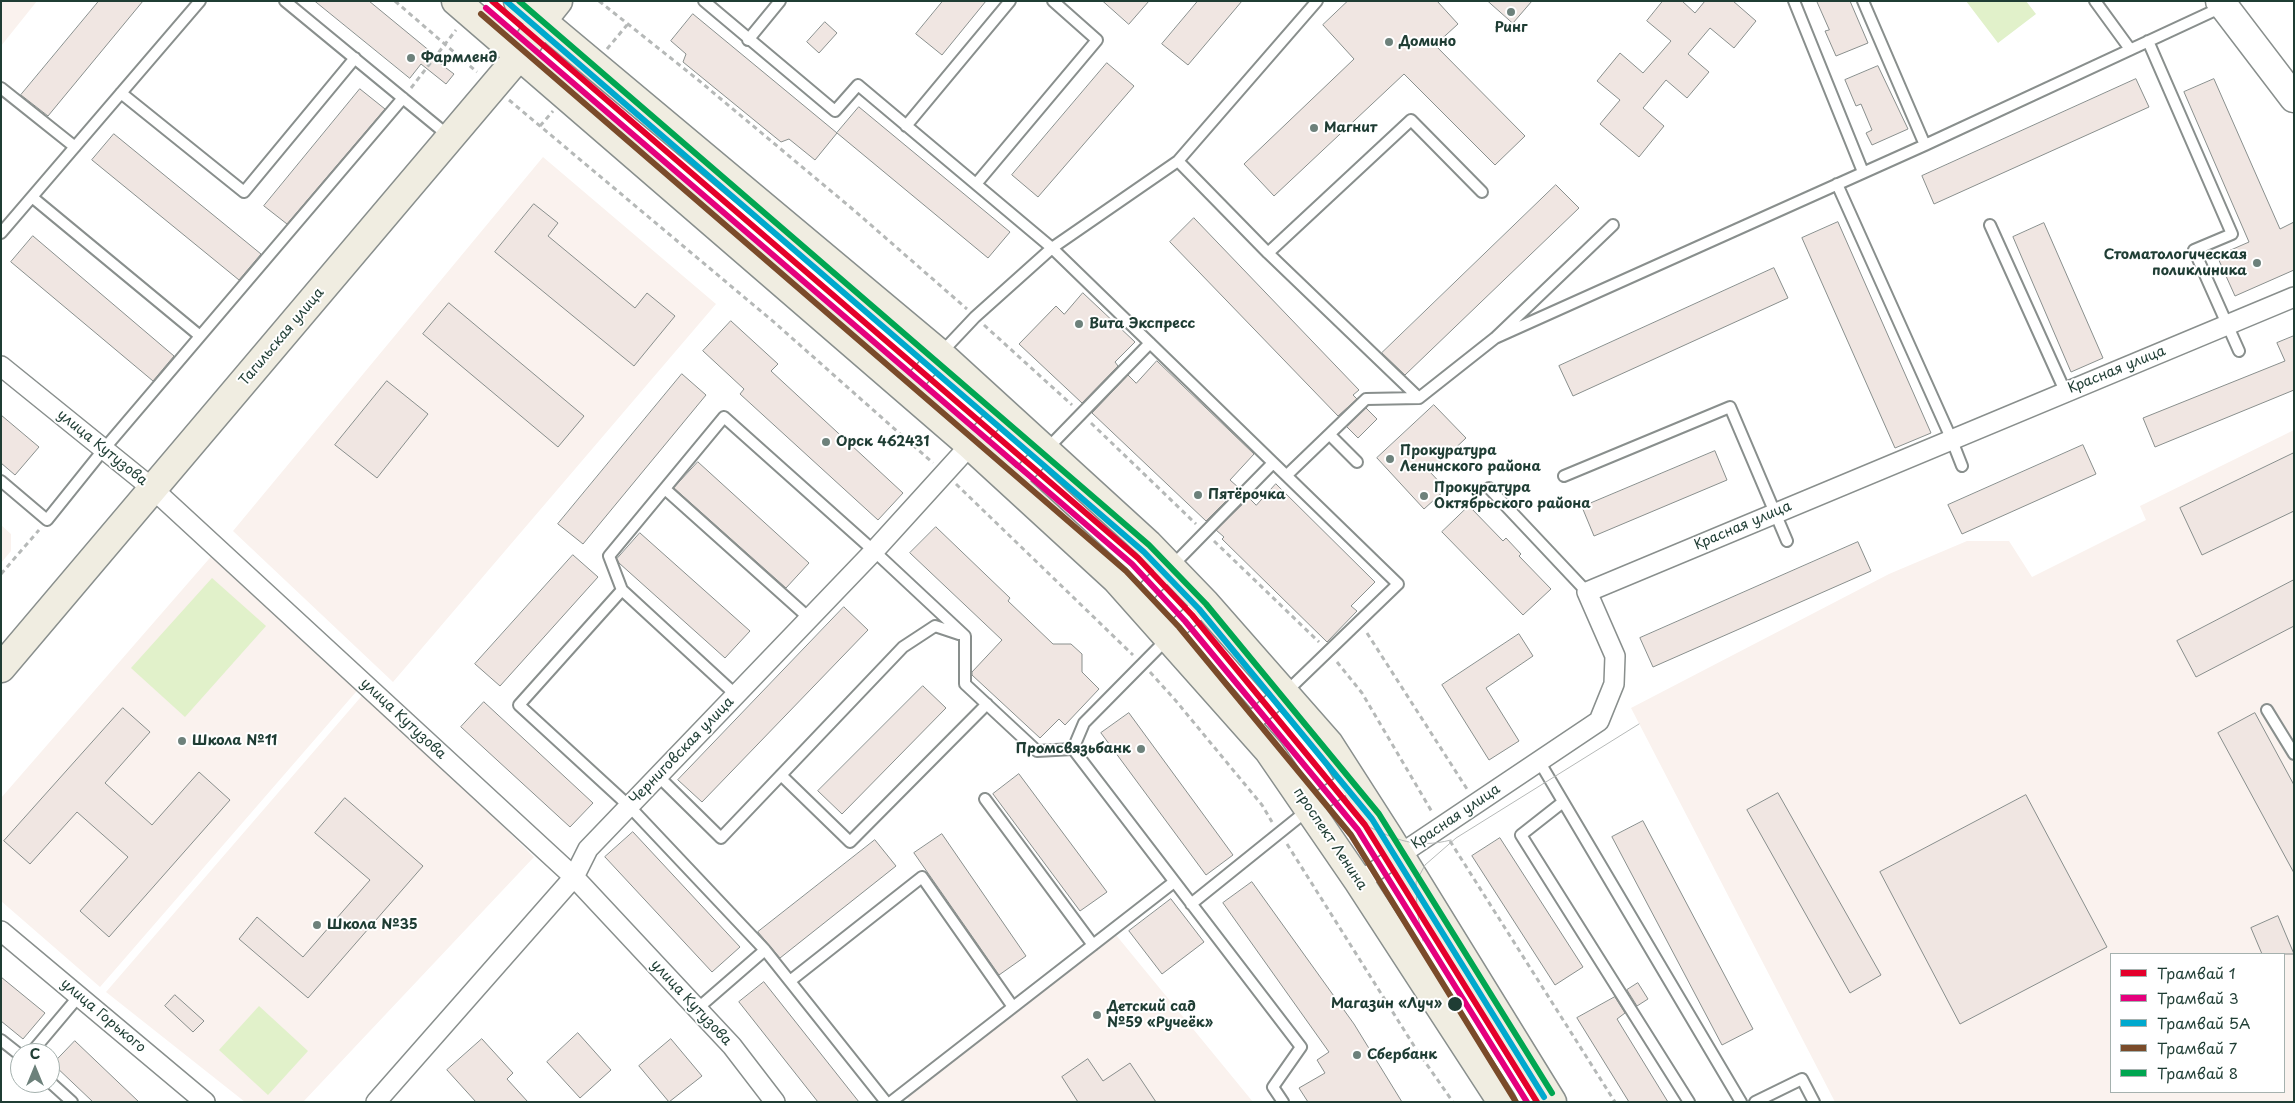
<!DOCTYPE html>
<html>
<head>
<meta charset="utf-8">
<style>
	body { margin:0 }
	#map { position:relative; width:2295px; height:1103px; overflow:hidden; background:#fff; font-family:"Playpen Sans",sans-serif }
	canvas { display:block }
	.frame { position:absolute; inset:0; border:2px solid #1f3d34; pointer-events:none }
	.legend { position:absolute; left:2110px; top:953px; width:175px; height:140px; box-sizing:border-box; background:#fff; border:1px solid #a5b1ae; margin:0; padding:6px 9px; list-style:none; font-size:15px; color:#1f3d34 }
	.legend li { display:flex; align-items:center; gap:10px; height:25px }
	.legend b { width:25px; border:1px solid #a5b1ae }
	.north { position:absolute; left:10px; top:1043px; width:50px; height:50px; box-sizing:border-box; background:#fff; border:1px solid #a5b1ae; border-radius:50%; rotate:0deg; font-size:14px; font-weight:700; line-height:20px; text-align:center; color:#1f3d34 }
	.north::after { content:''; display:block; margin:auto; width:18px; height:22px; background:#6d817b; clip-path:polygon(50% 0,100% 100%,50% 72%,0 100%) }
</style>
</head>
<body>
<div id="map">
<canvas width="2295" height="1103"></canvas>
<div class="frame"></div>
<ul class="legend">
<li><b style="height:6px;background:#e4002b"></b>Трамвай 1</li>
<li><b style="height:6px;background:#e5007d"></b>Трамвай 3</li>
<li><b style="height:6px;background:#00a9ce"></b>Трамвай 5А</li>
<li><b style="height:6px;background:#7a4b2a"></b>Трамвай 7</li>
<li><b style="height:6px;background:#00a651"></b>Трамвай 8</li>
</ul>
<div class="north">С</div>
</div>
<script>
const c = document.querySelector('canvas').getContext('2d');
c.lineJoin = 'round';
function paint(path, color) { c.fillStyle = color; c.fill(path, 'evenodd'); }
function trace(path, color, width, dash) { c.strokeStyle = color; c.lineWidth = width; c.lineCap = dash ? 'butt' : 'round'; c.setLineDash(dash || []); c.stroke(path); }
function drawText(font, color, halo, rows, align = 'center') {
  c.font = font + ' "Playpen Sans",sans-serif'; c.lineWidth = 4; c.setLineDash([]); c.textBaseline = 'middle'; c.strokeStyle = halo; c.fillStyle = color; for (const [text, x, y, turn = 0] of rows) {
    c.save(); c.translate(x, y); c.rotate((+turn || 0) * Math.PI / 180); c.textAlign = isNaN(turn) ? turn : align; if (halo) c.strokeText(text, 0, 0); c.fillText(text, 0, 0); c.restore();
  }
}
paint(new Path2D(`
	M1,1H37L1,46Z
	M543,157L716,304L393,682L233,531Z
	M2294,430V1102H1835L1631,708L1889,574L1967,541H2009L2032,577L2146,520L2140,506ZM2111,954H2284V1092H2111Z
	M1,525L11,534V551L1,563Z
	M215,552L362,685L100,987L1,901V798Z
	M366,691L534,857L303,1102H245L106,992Z
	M1116,935L1253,1102H910L906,1096Z`), '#faf2ee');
paint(new Path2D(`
	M1966,1H2026L2036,14L1998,43Z
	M212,578L266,626L185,717L131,668Z
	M259,1006L308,1051L268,1095L219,1050Z`), '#e1f1ca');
const building = new Path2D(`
	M99,1H143L48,116L21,95Z
	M315,1H369L431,52L429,55L454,74L446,84L421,64L410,78Z
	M943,1H986L942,55L916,34Z
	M1103,1H1149L1129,24Z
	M1198,1H1242L1188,65L1162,44Z
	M1348,1H1437L1458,24L1435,45L1525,136L1495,165L1404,74L1274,196L1244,164L1354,59L1323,25Z
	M1488,1H1532L1513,23Z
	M1663,1H1682L1695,13L1705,1H1733L1756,21L1734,48L1710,28L1688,54L1709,72L1687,98L1666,80L1643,108L1664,126L1639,157L1600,124L1620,100L1597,81L1620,53L1643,73L1671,41L1647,21Z
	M1817,1H1850L1868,43L1836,56L1825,31L1829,30Z
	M693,14L837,133L815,160L789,139L781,142L683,62L686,54L671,41Z
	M825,22L837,33L819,53L807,42Z
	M1107,63L1134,86L1038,197L1012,175Z
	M1878,66L1908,129L1872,145L1866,133L1872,130L1861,104L1856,106L1845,80Z
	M2136,79L2149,107L1934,204L1922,176Z
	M2214,79L2280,229L2294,222V270L2235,296L2217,256L2249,242L2184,92Z
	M360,89L385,109L287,224L264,206Z
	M859,107L1010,232L988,258L837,133Z
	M114,134L261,254L239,280L92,160Z
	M1556,185L1579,208L1405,375L1382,353Z
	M534,204L558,223L548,236L635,308L647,293L675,316L634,366L495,252Z
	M1194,218L1359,390L1353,395L1357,399L1338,416L1170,242Z
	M1838,222L1931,433L1895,448L1802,238Z
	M2044,223L2103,358L2071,372L2013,237Z
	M33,236L174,356L153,381L11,262Z
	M1774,268L1788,298L1573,396L1559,366Z
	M1083,293L1135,342L1115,362L1118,366L1082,403L1019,344L1056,306L1064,314Z
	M449,303L584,416L558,447L423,334Z
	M731,321L778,364L771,371L903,493L878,520L740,394L744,389L703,351Z
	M2294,336V390L2155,447L2143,418L2285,361L2277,343Z
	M1157,361L1254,454L1230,480L1239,488L1206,521L1092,413L1128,375L1136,383Z
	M682,374L706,395L583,544L558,524Z
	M387,381L428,414L377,478L335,445Z
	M1434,405L1466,438L1430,472L1446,489L1424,509L1377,458Z
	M1366,408L1377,419L1358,438L1347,427Z
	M1,415L39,447L15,475L1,463Z
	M2083,445L2096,474L1962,534L1948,505Z
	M1715,451L1727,480L1594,536L1582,507Z
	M2294,453V511L2202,555L2180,508Z
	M698,462L809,563L786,588L674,488Z
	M1276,484L1375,582L1351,606L1357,611L1327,642L1222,539L1224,537L1216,530L1249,498L1256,505Z
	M1469,506L1503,541L1506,538L1521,554L1519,556L1551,589L1523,615L1442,532Z
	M936,527L1010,598L1008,601L1053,644H1071L1082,654V672L1099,689L1065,725L1059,719L1040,738L972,675V672L1002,640L910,553Z
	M640,533L750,631L725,658L619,563L617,559Z
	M1858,542L1871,571L1653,667L1640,638Z
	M573,555L598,577L500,686L475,664Z
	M2294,580V626L2196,677L2177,641Z
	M844,607L868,630L702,802L678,780Z
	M1519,634L1533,656L1486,688L1519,741L1489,760L1442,685Z
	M923,686L946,708L842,814L818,791Z
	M484,702L593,803L570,827L461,727Z
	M123,708L150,732L105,783L152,825L199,772L230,800L109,937L80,911L128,857L77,812L30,864L4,841Z
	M1129,713L1233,855L1206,875L1101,733Z
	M2255,713L2294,785V873L2218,733Z
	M1019,774L1107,892L1080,911L993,794Z
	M1778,793L1881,975L1850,993L1747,810Z
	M2026,795L2107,947L1960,1024L1880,872Z
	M345,798L423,866L308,998L239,939L257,917L303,957L370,880L315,833Z
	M1643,821L1753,1029L1722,1045L1612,837Z
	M633,832L740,947L712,972L605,857Z
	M942,834L1026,956L999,975L914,853Z
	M1500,838L1583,967L1555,985L1472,856Z
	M875,840L896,866L780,958L758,932Z
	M1252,882L1354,1024L1402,1102H1308L1299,1088L1325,1073L1317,1060L1329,1052L1223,903Z
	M1171,899L1204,942L1162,974L1129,931Z
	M2278,916L2294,954H2262L2251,928Z
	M1,977L45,1013L23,1039L1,1021Z
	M764,982L859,1102H818L739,1002Z
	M1638,983L1648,999L1637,1006L1627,990Z
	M175,995L204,1021L193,1032L165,1006Z
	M1615,997L1625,1013L1617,1019L1668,1102H1629L1577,1018Z
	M578,1033L611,1070L580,1098L547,1062Z
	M482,1039L513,1073L507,1079L528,1102H476L447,1070Z
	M671,1039L702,1076L669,1102L639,1066Z
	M75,1041L139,1102H93L53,1064Z
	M1088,1059L1103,1081L1130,1063L1156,1102H1078L1062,1077Z`);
paint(building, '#f0e6e2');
trace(building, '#898f8d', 1);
const service = new Path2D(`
	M285,1L450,137
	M704,1L835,111L858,85L1052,248L1398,584L1285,693
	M1794,1L1863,172
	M1863,1L1925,145
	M2095,1L2130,49
	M748,40L780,1
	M2148,41L2232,234L2194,250L2239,351
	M1,88L75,147
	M121,93L244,192L355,58
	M906,126L1010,1
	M1178,161L1268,253L1419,398L1495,338L1613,225
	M976,184L1097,40L1053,1
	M1837,184L1951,438L1962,466
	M32,197L200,336
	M1990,225L2065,391
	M1,233L200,1
	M1268,253L1411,120L1482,192
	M1495,338L1925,145L2222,7
	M941,353L975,317L1052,248L1178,161L1317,1
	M1330,435L1357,462
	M1046,450L1150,343
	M1287,475L1366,399L1419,398
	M1564,476L1730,407L1787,541
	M1,481L47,520L104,449L403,98
	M1489,488L1587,592
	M665,489L809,618
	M1172,566L1273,463
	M622,590L519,705L629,806L765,950L886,1102
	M736,695L622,590L609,556L724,417L874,551L965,636V684L1037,751L1073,749
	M2267,710L2294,754
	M1073,749L1301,1047L1273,1087L1283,1102
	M1073,749L1084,723L1167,639
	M1539,761L1741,1102
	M781,775L850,842L987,704
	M658,776L721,838L903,647L935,626L959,634
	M985,799L1093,945
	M1563,802L1521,835L1689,1102
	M1191,904L1309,809
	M790,981L922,877L1013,1007
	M697,1009L765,950
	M1,1040L20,1055
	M31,1053L79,996
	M50,1082L72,1102
	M891,1102L1174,882
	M1755,1102L1802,1079L1814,1102`);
const minor = new Path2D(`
	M1,366L153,489L574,877L732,1046L775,1102
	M907,390L940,354
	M1014,485L1046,450
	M1137,601L1171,567
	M1168,637L1205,603
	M1247,726L1284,693
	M1309,809L1351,779
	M1359,882L1599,721L1614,684L1615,656L1587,592L2294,297
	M1,931L205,1102
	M376,1102L574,877L588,849L874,551L1002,410`);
const secondary = new Path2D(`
	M2220,1L2294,98`);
const primary = new Path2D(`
	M456,1L970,445L1116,579L1269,751L1359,882L1502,1102
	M518,1L940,354L1148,544L1205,603L1329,744L1388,836L1552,1102
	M1,668L520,55L542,21L558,1`);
trace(service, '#898f8d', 14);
trace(minor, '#898f8d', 22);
trace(secondary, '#898f8d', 31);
trace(primary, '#898f8d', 31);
trace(new Path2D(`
	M395,1L477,72
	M599,1L697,79L856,212L967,309
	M607,49L627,25
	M411,88L456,30
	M509,100L775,323L933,463
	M540,126L553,111
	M984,325L1072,405
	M1091,423L1196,524
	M956,484L1133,655
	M1214,541L1319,642
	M1,574L39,530
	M1367,633L1467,789
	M1337,662L1362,693L1432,812
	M1150,672L1176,701L1262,805L1272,822
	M1450,841L1615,1102
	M1287,844L1416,1049L1453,1102`), '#b6b9b8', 3, [5, 4]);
trace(service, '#fff', 10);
trace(minor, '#fff', 19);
trace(secondary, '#fff', 28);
trace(primary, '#f0ede1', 28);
trace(new Path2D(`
	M1365,825C1397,840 1415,849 1451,840
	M1423,941L1417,911L1416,882L1425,865L1456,838L1639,724`), '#b6b9b8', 1);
trace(new Path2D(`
	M492,1L1138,558L1192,615L1365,825L1537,1102`), '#e4002b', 6);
trace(new Path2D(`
	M486,8L1132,564L1185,621L1358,830L1527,1102`), '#e5007d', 6);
trace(new Path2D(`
	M506,1L1144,552L1199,609L1372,819L1544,1097`), '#00a9ce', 6);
trace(new Path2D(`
	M481,14L1126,571L1179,627L1351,835L1516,1102`), '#7a4b2a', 6);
trace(new Path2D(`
	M519,1L1149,545L1206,604L1379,814L1552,1093`), '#00a651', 6);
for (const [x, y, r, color] of [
	[1511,12,5,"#6d817b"],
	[1389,42,5,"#6d817b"],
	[411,58,5,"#6d817b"],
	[1314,128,5,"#6d817b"],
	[2257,263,5,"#6d817b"],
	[1079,324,5,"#6d817b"],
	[826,442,5,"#6d817b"],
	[1390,459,5,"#6d817b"],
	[1198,495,5,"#6d817b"],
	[1424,496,5,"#6d817b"],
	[182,741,5,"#6d817b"],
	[1141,749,5,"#6d817b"],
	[317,925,5,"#6d817b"],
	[1455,1004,8,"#1f3d34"],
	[1097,1015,5,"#6d817b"],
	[1357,1055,5,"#6d817b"]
]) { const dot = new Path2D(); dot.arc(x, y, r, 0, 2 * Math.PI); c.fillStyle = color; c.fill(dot); trace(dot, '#fff', 2); }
drawText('bold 14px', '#1f3d34', '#fff', [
	["Ринг",1511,28,"center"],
	["Домино",1399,42],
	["Фармленд",421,58],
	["Магнит",1324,128],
	["Стоматологическая",2247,255,"right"],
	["поликлиника",2247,271,"right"],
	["Вита Экспресс",1089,324],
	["Орск 462431",836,442],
	["Прокуратура",1400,451],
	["Ленинского района",1400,467],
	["Прокуратура",1434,488],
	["Октябрьского района",1434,504],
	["Пятёрочка",1208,495],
	["Школа №11",192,741],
	["Промсвязьбанк",1131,749,"right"],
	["Школа №35",327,925],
	["Детский сад",1107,1007],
	["№59 «Ручеёк»",1107,1023],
	["Сбербанк",1367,1055]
], 'left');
drawText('14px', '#1f3d34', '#fff', [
	["Тагильская улица",282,337,-50],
	["Красная улица",2117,370,-22],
	["улица Кутузова",102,448,39],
	["Красная улица",1743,526,-23],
	["улица Кутузова",403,719,43],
	["Черниговская улица",682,751,-46],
	["Красная улица",1456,817,-34],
	["проспект Ленина",1330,839,56],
	["улица Кутузова",691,1003,47],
	["улица Горького",103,1016,40]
]);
drawText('bold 14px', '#1f3d34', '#fff', [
	["Магазин «Луч»",1442,1004]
], 'right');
</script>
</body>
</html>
